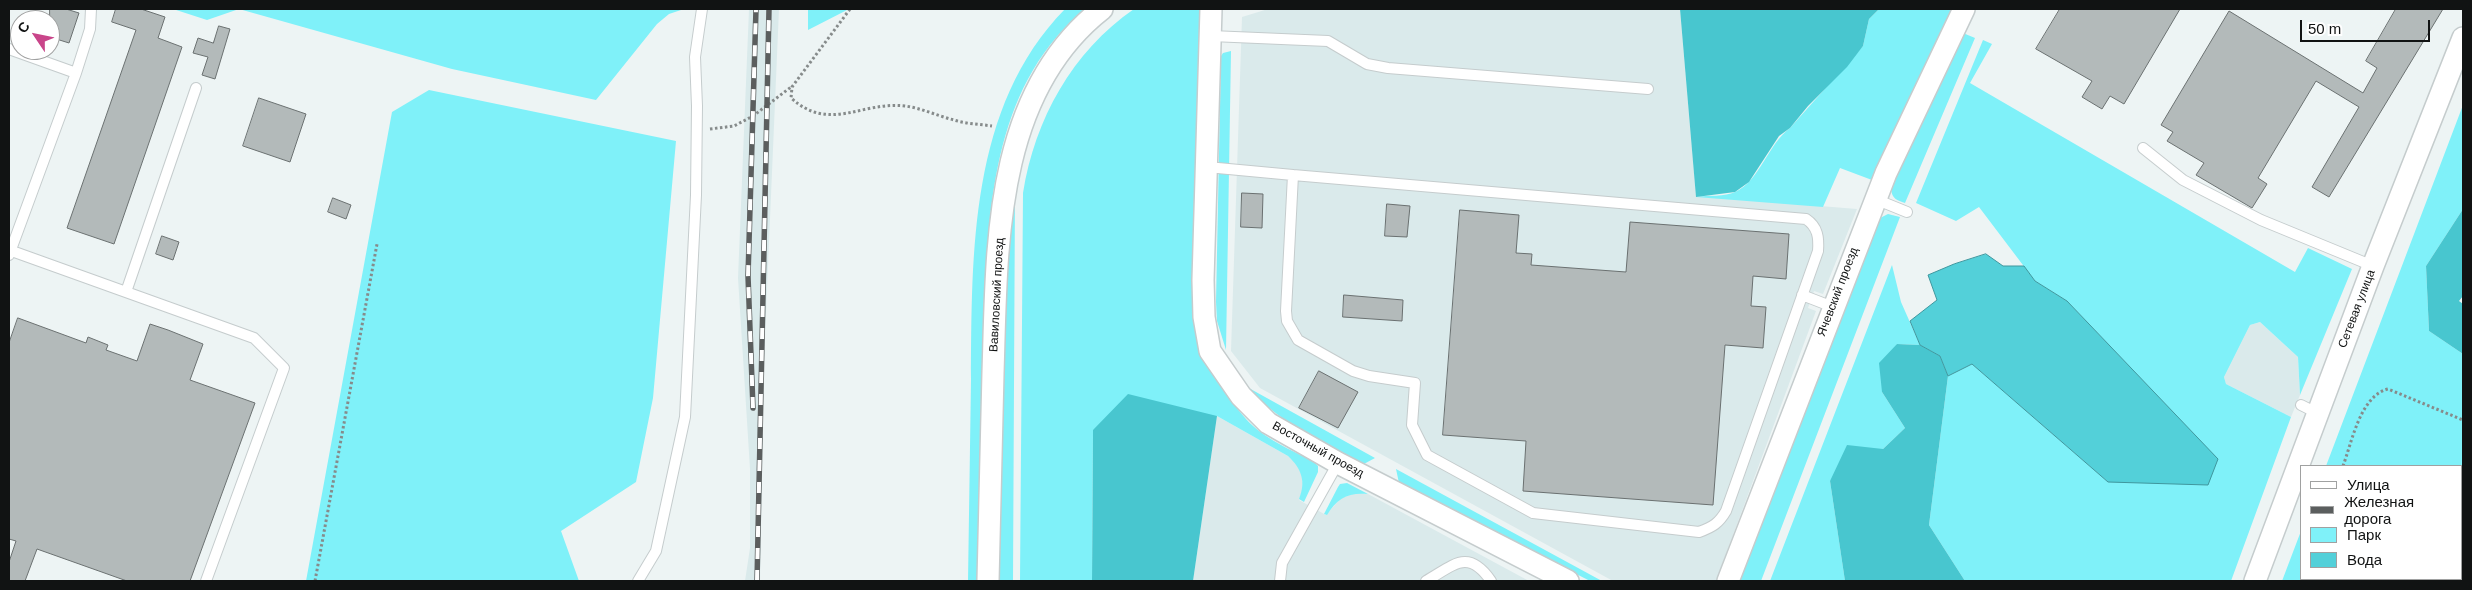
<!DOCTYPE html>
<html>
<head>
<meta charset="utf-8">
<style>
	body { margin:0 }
	#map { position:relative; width:2472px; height:590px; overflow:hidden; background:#edf4f4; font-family:Helvetica,sans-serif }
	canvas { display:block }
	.frame { position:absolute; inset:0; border:10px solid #111313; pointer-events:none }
	.legend { position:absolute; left:2300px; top:465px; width:162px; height:115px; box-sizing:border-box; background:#fff; border:1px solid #a0a1a1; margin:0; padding:6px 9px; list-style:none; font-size:15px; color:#111313 }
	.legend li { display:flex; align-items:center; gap:10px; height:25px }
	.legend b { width:25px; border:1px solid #a0a1a1 }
	.north { position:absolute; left:10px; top:10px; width:50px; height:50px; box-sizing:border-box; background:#fff; border:1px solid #a0a1a1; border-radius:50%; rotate:304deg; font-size:14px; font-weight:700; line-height:20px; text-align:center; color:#111313 }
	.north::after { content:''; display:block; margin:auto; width:18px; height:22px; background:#c9458a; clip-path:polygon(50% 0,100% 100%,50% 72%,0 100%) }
	.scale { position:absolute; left:2300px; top:20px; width:130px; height:22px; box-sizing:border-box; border:2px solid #111313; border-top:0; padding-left:6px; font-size:15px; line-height:18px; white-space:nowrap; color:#111313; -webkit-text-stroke:4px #fff; paint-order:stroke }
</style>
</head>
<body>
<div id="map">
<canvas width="2472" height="590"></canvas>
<div class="frame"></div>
<ul class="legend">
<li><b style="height:6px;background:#fff"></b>Улица</li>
<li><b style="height:6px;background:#5b5e5e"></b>Железная дорога</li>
<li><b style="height:14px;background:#7ff1f9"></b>Парк</li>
<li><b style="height:14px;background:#53d0d9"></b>Вода</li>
</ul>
<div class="north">С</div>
<div class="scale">50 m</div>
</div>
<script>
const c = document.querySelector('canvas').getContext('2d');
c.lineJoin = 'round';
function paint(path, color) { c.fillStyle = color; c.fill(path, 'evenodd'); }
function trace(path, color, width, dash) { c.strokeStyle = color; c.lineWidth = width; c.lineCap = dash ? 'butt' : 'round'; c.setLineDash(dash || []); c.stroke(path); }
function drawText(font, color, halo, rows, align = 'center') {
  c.font = font + ' Helvetica,sans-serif'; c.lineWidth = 4; c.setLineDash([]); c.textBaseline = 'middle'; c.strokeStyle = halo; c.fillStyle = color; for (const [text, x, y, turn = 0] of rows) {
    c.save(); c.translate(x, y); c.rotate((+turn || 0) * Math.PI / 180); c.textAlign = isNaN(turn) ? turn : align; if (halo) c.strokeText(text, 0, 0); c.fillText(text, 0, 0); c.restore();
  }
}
paint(new Path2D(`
	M749,9H779L764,359L760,581H745L750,548V469L738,278Z
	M1268,9H1680L1696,196L1857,209L1823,294L1814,291L1808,308L1816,311L1716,581H1613L1260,388L1231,351L1242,17Z
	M2260,322L2298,357L2300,395L2291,417L2226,384L2224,377L2250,325Z
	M1217,416L1288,456L1298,465L1302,476L1303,488L1299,500L1326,515L1341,498L1355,493L1368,494L1529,581H1193Z`), '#daeaeb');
paint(new Path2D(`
	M173,9H684L669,14L657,24L596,100L452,69L239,9L207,20Z
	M808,9H849L808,30Z
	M1065,9H1084C1072,20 1060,32 1050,45C983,131 987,255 984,358C982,432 980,507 978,581H968C969,514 970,447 971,380C972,253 969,107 1065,9Z
	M1134,9H1201L1208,364C1219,383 1231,402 1246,419C1263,438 1291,450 1313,461L1318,466V472L1304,502L1299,499C1306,482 1302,469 1288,456L1217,416L1093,430L1092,581H1020L1023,193C1035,119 1072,52 1134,9Z
	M1879,9H1952L1872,180L1840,168L1823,207L1696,197C1708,195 1725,197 1735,192C1759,182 1768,144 1790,128L1863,46L1869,19Z
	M1963,33L1975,38L1905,203C1897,200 1892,199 1891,189Z
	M1983,40L1992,44L1970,83L2295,272L2308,248L2352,269L2300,395L2298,357L2260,322L2250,325L2224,377L2226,384L2291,417L2231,581H1965L1929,525L1948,376L1972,364L2108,482L2217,459L2067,301L2035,281L1979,207L1956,221L1916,203Z
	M1231,51L1226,350L1217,321L1216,302L1221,56L1223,53Z
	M429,90L676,141L653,398L636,482L561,531L579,581H306L392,112Z
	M2463,105V209L2426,266L2429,331L2463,354V545L2461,544V466H2326Z
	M1015,189L1013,581H998L1005,259Z
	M1888,214L1900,217L1761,581H1738L1877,223L1880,218Z
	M1892,265L1901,302L1920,345L1897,344L1882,392L1905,428L1883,449L1830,481L1845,581H1770Z
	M1247,387L1375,458L1362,465C1321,442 1279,422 1247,387Z
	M1396,469L1602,581H1590L1399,483Z
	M1347,483L1368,494C1349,492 1337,498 1327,515L1324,514L1338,487L1340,484Z
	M2301,531V579H2372L2377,581H2282Z`), '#7ff1f9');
paint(new Path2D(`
	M1680,9H1879L1869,19L1863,46L1847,67L1808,106L1790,128L1779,136L1749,182L1735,192L1696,197Z
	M2463,209V296L2459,301L2463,304V354L2429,331L2426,266Z
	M1897,344L1920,345L1940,356L1948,376L1929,525L1965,581H1845L1830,481L1847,445L1883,449L1905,428L1882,392L1879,363Z
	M1128,394L1217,416L1193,581H1092L1093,430Z
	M2461,544L2463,545V581H2377L2372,579H2461Z`), '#48c6cf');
const water = new Path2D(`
	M1986,254L2003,266H2024L2035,281L2067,301L2218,459L2208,485L2108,482L1972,364L1948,376L1940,356L1920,345L1910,321L1937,300L1928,275L1954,264Z`);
paint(water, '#53d0d9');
trace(water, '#3f979e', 1);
const building = new Path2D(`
	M50,9H66L79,13L69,43L50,37Z
	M116,9H141L165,17L158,38L182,47L114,244L67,228L136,30L112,22Z
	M2060,9H2180L2124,104L2110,96L2102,109L2082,97L2092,81L2036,49Z
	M2396,9H2443L2329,197L2312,187L2359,107L2316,81L2258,178L2267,184L2252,208L2196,175L2204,163L2167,141L2173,132L2161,125L2229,11L2363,93L2377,68L2366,61Z
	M219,26L230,29L215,79L202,75L208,57L193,53L198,38L213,43Z
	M259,98L306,114L290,162L243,146Z
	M1242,193L1263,194L1262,228L1241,227Z
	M333,198L351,205L346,219L328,212Z
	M1387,204L1410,206L1407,237L1385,236Z
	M1460,210L1519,215L1516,253L1532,254L1531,265L1626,272L1630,222L1789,234L1786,279L1753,276L1751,306L1766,307L1763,348L1725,345L1713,505L1523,491L1526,441L1443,435Z
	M162,236L179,242L173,260L156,254Z
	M1344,295L1403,300L1402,321L1343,317Z
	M18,318L86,343L88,337L108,345L106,350L137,361L150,324L168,330L203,344L190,380L255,403L190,581H127L37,549L25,581H9V562L16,541L9,539V343Z
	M1319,371L1358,392L1338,428L1299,408Z`);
paint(building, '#b3baba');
trace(building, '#6b7171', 1);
const service = new Path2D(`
	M1211,36L1328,41L1367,64L1388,68L1648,89
	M9,49L76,73
	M2143,148L2183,180L2261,220L2373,266
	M1207,167L1293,175
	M1293,175L1806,219C1818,227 1819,238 1818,251L1726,511C1719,523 1713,527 1699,532L1533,513L1427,455L1412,425L1415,383L1369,376L1353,371L1298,340L1287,321L1286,311Z
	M1875,199L1907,212
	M9,250L254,338L284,368L206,581
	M9,255L76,73L90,29L91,9
	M126,292L196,88
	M1802,295L1833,307
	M2301,405L2317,413
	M638,581L656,551L685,417L696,195L697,106L695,57L702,9
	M1280,581L1282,563L1338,463
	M1426,581C1454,565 1468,548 1491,581`);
const minor = new Path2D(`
	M1211,9L1203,280L1204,317L1210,351L1241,396L1268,423L1338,463L1568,581
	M988,581C990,512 991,442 993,373C997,248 993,94 1102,9
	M1728,581L1886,173L1964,9
	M2255,581L2373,266L2463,38`);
trace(service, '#c5cccd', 12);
trace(minor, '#c5cccd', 24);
trace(new Path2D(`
	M850,9L792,87L791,98C830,133 861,101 905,106C921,108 938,116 954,120C966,124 979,124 992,126
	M710,129L734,126L753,116L791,87
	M2343,466C2352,442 2360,396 2388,389L2463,420
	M2313,579V581
	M315,581L377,244`), '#868b8b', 3, [2.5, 2.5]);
trace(service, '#fff', 10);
trace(minor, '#fff', 21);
const rail = new Path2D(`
	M753,408L748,276L756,9
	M757,581L769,9`);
trace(rail, '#5b5e5e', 5.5);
trace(rail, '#fff', 4, [11]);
drawText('12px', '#111313', '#fff', [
	["Ячевский проезд",1838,292,-69],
	["Вавиловский проезд",997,295,-87],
	["Сетевая улица",2357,309,-69],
	["Восточный проезд",1318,450,29]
]);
</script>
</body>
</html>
